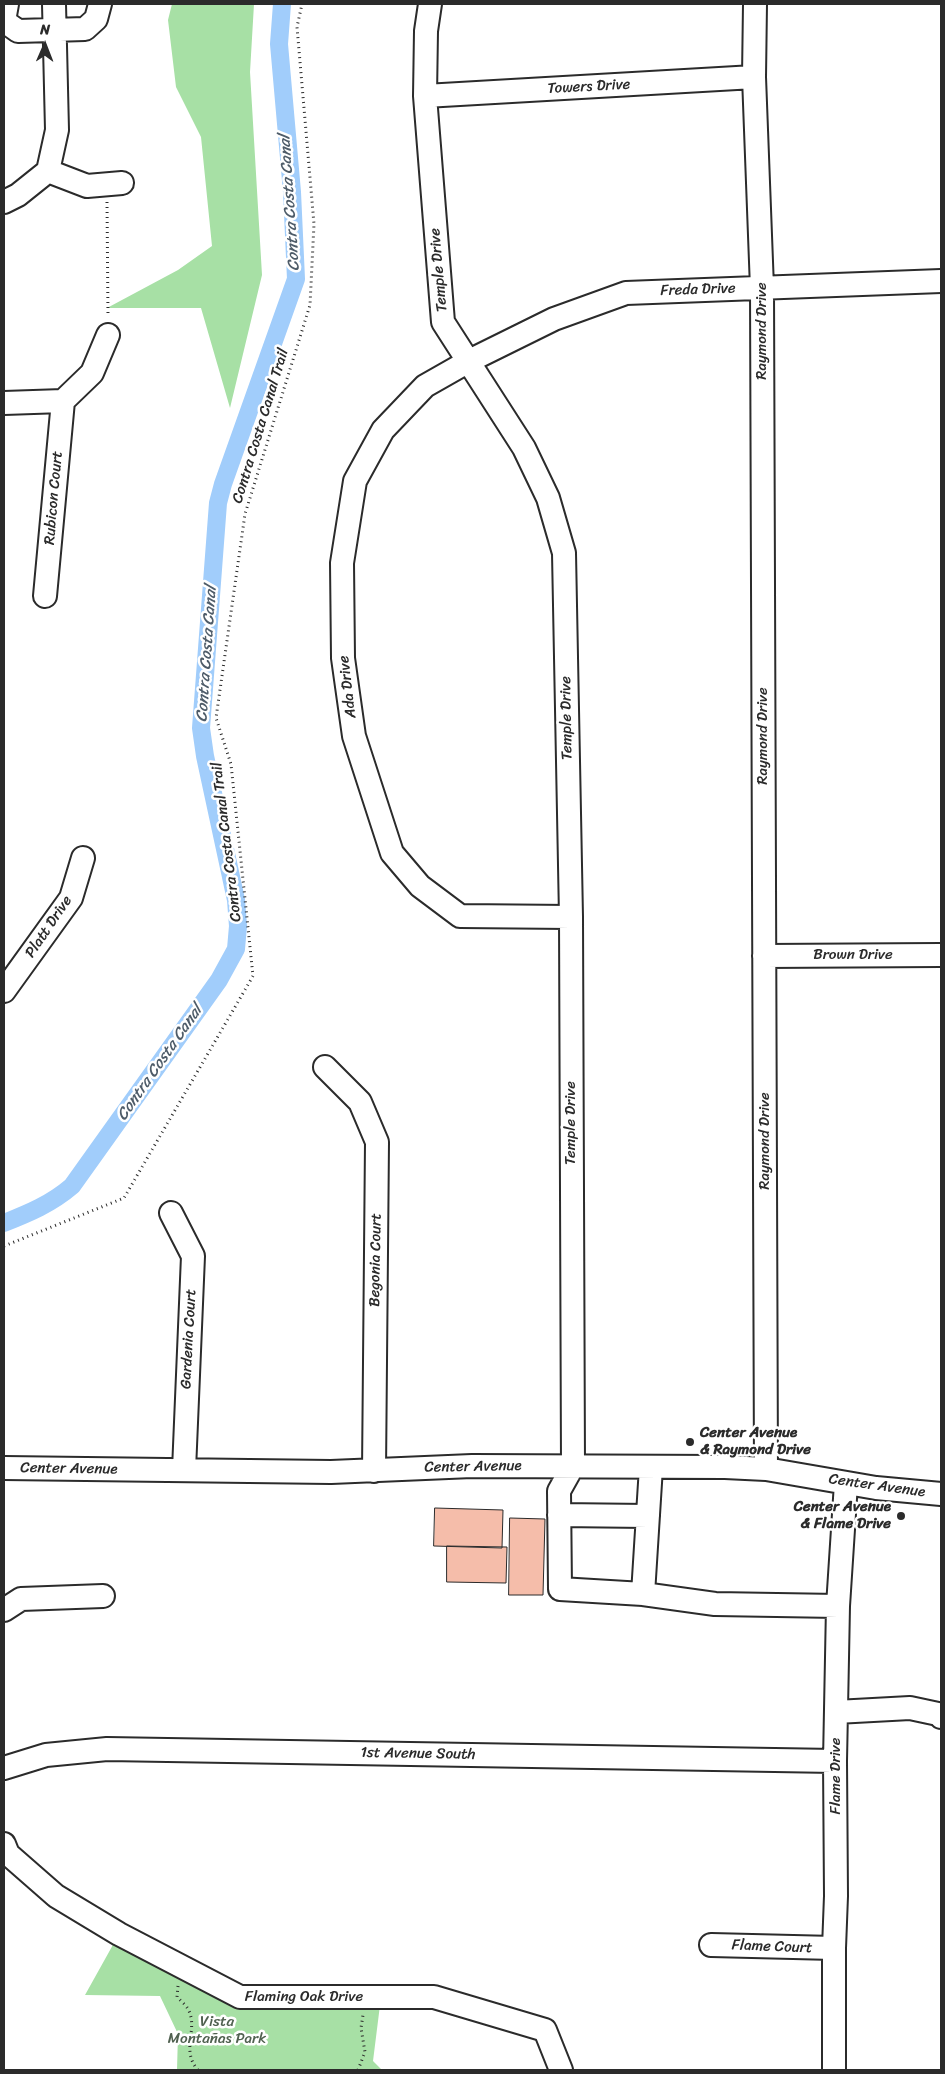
<!DOCTYPE html>
<html>
<head>
<meta charset="utf-8">
<style>
	body { margin:0 }
	#map { position:relative; width:945px; height:2074px; overflow:hidden; background:#fff; font-family:Sriracha,sans-serif }
	canvas { display:block }
	.frame { position:absolute; inset:0; border:5px solid #2b2b2b; pointer-events:none }
	.north { position:absolute; left:20px; top:20px; width:50px; height:50px; -webkit-text-stroke:4px #fff; paint-order:stroke; rotate:1deg; font-size:14px; font-weight:700; line-height:20px; text-align:center; color:#2b2b2b }
	.north::after { content:''; display:block; margin:auto; width:18px; height:22px; background:#2b2b2b; clip-path:polygon(50% 0,100% 100%,50% 72%,0 100%) }
</style>
</head>
<body>
<div id="map">
<canvas width="945" height="2074"></canvas>
<div class="frame"></div>
<div class="north">N</div>
</div>
<script>
const c = document.querySelector('canvas').getContext('2d');
c.lineJoin = 'round';
function paint(path, color) { c.fillStyle = color; c.fill(path, 'evenodd'); }
function trace(path, color, width, dash) { c.strokeStyle = color; c.lineWidth = width; c.lineCap = dash ? 'butt' : 'round'; c.setLineDash(dash || []); c.stroke(path); }
function drawText(font, color, halo, rows, align = 'center') {
  c.font = font + ' Sriracha,sans-serif'; c.lineWidth = 5; c.setLineDash([]); c.textBaseline = 'middle'; c.strokeStyle = halo; c.fillStyle = color; for (const [text, x, y, turn = 0] of rows) {
    c.save(); c.translate(x, y); c.rotate((+turn || 0) * Math.PI / 180); c.textAlign = isNaN(turn) ? turn : align; if (halo) c.strokeText(text, 0, 0); c.fillText(text, 0, 0); c.restore();
  }
}
paint(new Path2D(`
	M172,4H254L250,72L262,275L230,408L201,308H107L178,270L212,246L201,137L176,87L168,20Z
	M119,1934L240,1997H381L373,2061L382,2070H177L178,2034L160,1996L85,1995Z`), '#a7e0a5');
trace(new Path2D(`
	M4,1223C29,1213 51,1204 72,1186L219,980L236,949L238,926L236,900L205,756L201,728L218,503L223,484L296,279L292,192L279,44L282,4`), '#a1cdfb', 18);
const building = new Path2D(`
	M435,1508L503,1510L502,1548L434,1546Z
	M510,1518L545,1519L543,1595H509Z
	M447,1546L507,1547L506,1583L447,1582Z`);
paint(building, '#f5bdaa');
trace(building, '#2b2b2b', 1);
const minor = new Path2D(`
	M7,4L4,21L18,31L85,29L96,19L100,4
	M430,4L426,31L425,96L443,322L524,448L548,498L564,553L571,917L573,1466L559,1491L560,1589L643,1594L715,1604L838,1606
	M755,4L754,77L762,288L766,1469
	M425,96L754,77
	M48,171L87,186L122,183
	M4,202L18,195L48,171L57,130L54,4
	M63,401L92,373L108,335
	M4,403L63,401
	M45,596L63,401
	M571,917L460,916L420,886L392,853L354,736L343,658L342,563L355,481L383,430L425,386L469,361L554,319L626,293L941,281
	M764,956L941,955
	M4,991L71,898L83,858
	M325,1067L360,1102L377,1142L374,1471
	M171,1213L193,1256L184,1470
	M4,1468L331,1472L472,1466L725,1467L766,1469L876,1488L941,1494
	M559,1515L648,1516
	M643,1594L651,1467
	M4,1610L21,1599L103,1596
	M836,1712L910,1708L938,1714L941,1717
	M4,1768L46,1755L107,1749L835,1761
	M4,1844L8,1854L56,1896L119,1934L240,1997H434L545,2030L561,2070
	M711,1945L834,1948
	M834,2070V1948L836,1896L835,1761L838,1606L846,1483`);
trace(minor, '#2b2b2b', 26);
trace(new Path2D(`
	M107,202L108,316
	M4,1246L124,1198L253,976L231,764L216,718L245,514L310,305L314,224L297,27L302,4
	M178,1986L177,1997C181,2001 186,2005 188,2009C199,2029 180,2050 198,2070
	M358,2070L365,2052L361,2028L363,2015`), '#2b2b2b', 3, [1, 4]);
trace(minor, '#fff', 22);
for (const [x, y, r, color] of [
	[690,1442,5,"#2b2b2b"],
	[901,1516,5,"#2b2b2b"]
]) { const dot = new Path2D(); dot.arc(x, y, r, 0, 2 * Math.PI); c.fillStyle = color; c.fill(dot); trace(dot, '#fff', 2); }
drawText('15px', '#2b2b2b', '#fff', [
	["Towers Drive",589,87,-3],
	["Temple Drive",439,270,-95],
	["Freda Drive",698,290,-2],
	["Raymond Drive",762,331,-90],
	["Contra Costa Canal Trail",261,426,-73],
	["Rubicon Court",54,498,-85],
	["Ada Drive",348,687,-97],
	["Temple Drive",567,718,-91],
	["Raymond Drive",763,736,-90],
	["Contra Costa Canal Trail",227,842,-97],
	["Platt Drive",49,927,-56],
	["Brown Drive",853,955],
	["Temple Drive",571,1123,-90],
	["Raymond Drive",765,1141,-90],
	["Begonia Court",376,1260,-89],
	["Gardenia Court",189,1339,-87],
	["Center Avenue",473,1467,-1],
	["Center Avenue",69,1469,1],
	["Center Avenue",877,1486,8],
	["1st Avenue South",418,1754,1],
	["Flame Drive",836,1776,-90],
	["Flame Court",772,1947,2],
	["Flaming Oak Drive",304,1997]
]);
drawText('bold 15px', '#2b2b2b', '#fff', [
	["Center Avenue",700,1433],
	["& Raymond Drive",700,1450],
	["Center Avenue",891,1507,"right"],
	["& Flame Drive",891,1524,"right"]
], 'left');
drawText('15px', '#506150', '#fff', [
	["Vista",217,2022],
	["Montañas Park",217,2039]
]);
drawText('italic 16px', '#4e5c69', '#fff', [
	["Contra Costa Canal",290,203,-94],
	["Contra Costa Canal",207,654,-86],
	["Contra Costa Canal",160,1063,-55]
]);
</script>
</body>
</html>
